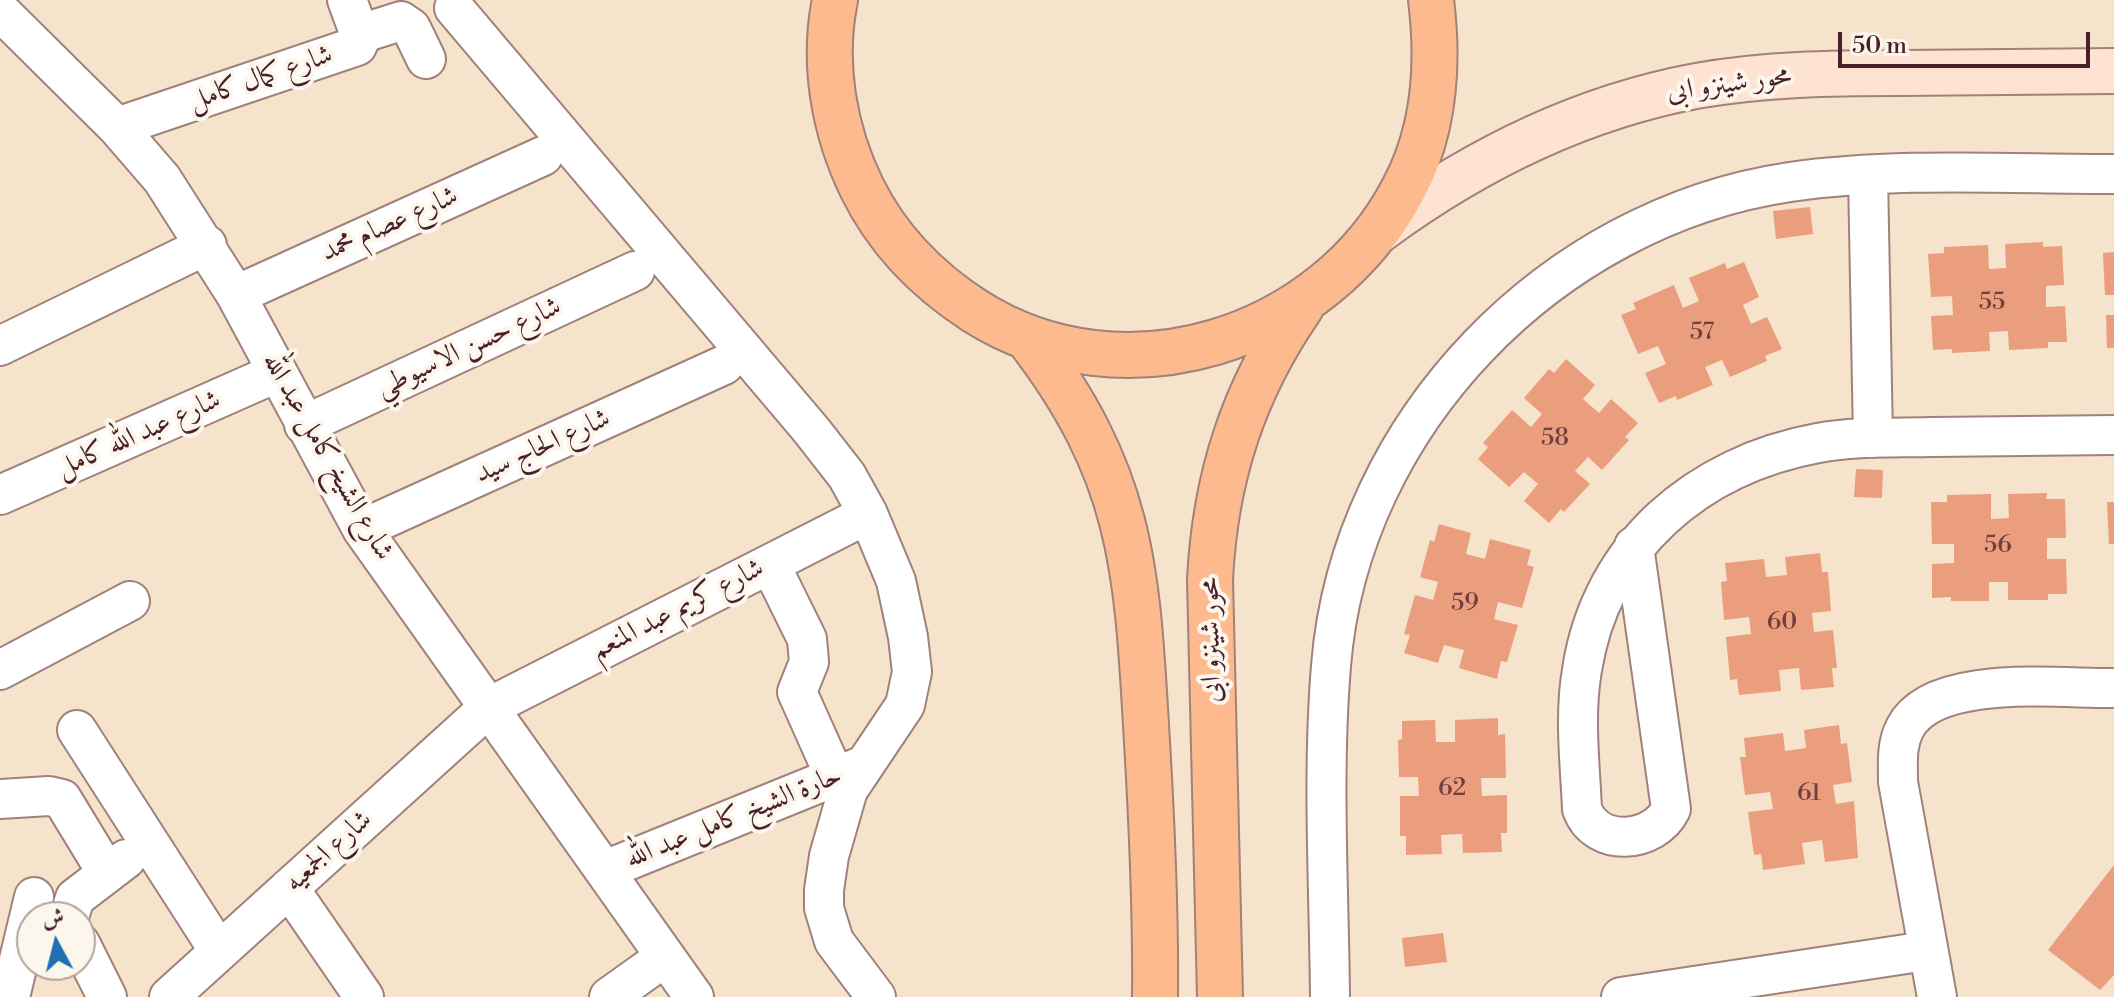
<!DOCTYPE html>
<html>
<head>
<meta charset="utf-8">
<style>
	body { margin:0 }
	#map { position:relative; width:2114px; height:997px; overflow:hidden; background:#f6e3cb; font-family:"Libre Bodoni",Amiri,serif }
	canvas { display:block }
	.north { position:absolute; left:16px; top:901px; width:80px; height:80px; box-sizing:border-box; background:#fbf7ec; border:2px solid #b4a19f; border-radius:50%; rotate:353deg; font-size:22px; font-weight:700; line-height:32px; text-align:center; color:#4a1f2b }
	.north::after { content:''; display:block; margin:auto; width:28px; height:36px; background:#1f6fb2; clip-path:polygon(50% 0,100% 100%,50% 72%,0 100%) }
	.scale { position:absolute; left:1838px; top:32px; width:252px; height:36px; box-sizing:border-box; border:4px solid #4a1f2b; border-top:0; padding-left:10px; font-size:24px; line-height:28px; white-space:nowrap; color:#4a1f2b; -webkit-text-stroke:6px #fbf7ec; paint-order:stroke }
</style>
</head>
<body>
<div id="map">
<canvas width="2114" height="997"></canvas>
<div class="north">ش</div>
<div class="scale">50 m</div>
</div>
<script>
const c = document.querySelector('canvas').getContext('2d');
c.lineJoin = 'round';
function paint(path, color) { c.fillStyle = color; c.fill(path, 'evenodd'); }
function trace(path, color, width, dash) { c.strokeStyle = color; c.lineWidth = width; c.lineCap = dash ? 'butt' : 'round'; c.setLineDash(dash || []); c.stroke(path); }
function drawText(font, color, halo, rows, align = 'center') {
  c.font = font + ' "Libre Bodoni",Amiri,serif'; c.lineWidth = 8; c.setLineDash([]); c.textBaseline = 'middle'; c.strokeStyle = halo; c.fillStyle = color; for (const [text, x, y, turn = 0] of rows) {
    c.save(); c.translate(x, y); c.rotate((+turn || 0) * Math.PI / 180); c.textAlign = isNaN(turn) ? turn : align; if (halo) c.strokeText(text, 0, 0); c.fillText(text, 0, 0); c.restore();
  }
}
paint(new Path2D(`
	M1810,207L1813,234L1776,239L1773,211Z
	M2043,242V247L2062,246L2064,285L2046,286V307L2065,306L2067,342H2048V348L2009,350L2008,331L1989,332L1990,351L1952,353V349L1933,350L1931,316L1953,315L1952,296L1931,297L1928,254L1944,253V247L1988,245L1989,269L2006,268L2005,244Z
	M2114,252V295H2105L2103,253Z
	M1744,262L1759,297L1743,305L1751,324L1767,317L1782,349L1765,356L1767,361L1730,377L1722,360L1705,367L1713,385L1677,400L1676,396L1659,403L1645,373L1666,364L1658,346L1638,354L1621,315L1636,309L1633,303L1674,285L1683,308L1699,301L1689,278L1725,263L1727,269Z
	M2106,315H2114V348H2107Z
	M1566,359L1595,385L1583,399L1599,413L1611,399L1638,423L1625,437L1629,440L1602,470L1588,457L1575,471L1590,484L1564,512L1561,509L1549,523L1524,501L1538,484L1524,472L1509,487L1478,459L1488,447L1483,443L1512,410L1531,427L1542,414L1524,398L1549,369L1554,373Z
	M1856,469L1883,470L1882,498L1854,497Z
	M2047,493L2046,499H2065L2066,538H2047V559H2066L2067,594H2048V600H2008V582H1989V601H1951V597L1932,598V564L1954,563V544H1932L1931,502H1947V495L1991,494V519L2009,518L2008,494Z
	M2107,502H2114V544H2109Z
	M1439,524L1471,533L1466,554L1485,559L1490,539L1531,550L1527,565L1534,567L1522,608L1498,602L1494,619L1518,625L1507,662L1501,661L1497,679L1459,668L1464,650L1444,645L1438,663L1404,653L1410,635L1404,634L1415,595L1433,600L1438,582L1420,577L1430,540L1434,542Z
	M1820,553L1822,572H1828L1831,611L1812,613L1814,632L1833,630L1837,668H1832L1834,687L1801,690L1799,668L1779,670L1781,691L1739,695L1737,679L1730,680L1726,637L1751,634L1749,617L1724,620L1721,582L1727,581L1725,563L1764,559L1766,577L1787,575L1785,557Z
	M1498,718V735L1505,734L1506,778H1481L1482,796L1507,795V833H1501L1502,852L1463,853L1462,834L1441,835L1442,854L1406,855V836H1400V796H1419L1418,777H1399L1398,740L1402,739V721L1435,720L1436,742H1455V720Z
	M1839,725L1841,744L1847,743L1852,782L1833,785L1836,804L1854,801L1858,858L1825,862L1822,840L1802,843L1805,864L1763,870L1761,854L1754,855L1748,812L1773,809L1770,792L1745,795L1740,757H1746L1744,738L1783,733L1785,751L1806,748L1804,730Z
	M2114,865V975L2100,990L2048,950Z
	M1443,933L1447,962L1405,967L1402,938Z`), '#ea9e7e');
const street = new Path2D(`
	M454,8L812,431L847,476L868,514L896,581L908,637L912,672L905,705L848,790L829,856L824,890V908L834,941L876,997
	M0,11L117,127L162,179L236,295L362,529L694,997
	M360,34L401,21L411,28L426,59
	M117,127L357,46L361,38L347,0
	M1868,175L1873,438
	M236,295L543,156
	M0,346L207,245
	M304,425L635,271
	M0,495L276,373
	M362,529L724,365
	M1634,546L1671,809C1654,844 1596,848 1582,809C1580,763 1574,716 1582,670C1601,546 1698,465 1818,443C1855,436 1895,438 1933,437C1993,436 2054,436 2114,435
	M770,564L807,639L809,662L797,692L835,777
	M0,670L130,601
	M77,730L219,951
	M0,799L49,796L62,799L107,873
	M605,870L864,765
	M289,888L364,997
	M69,917L75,898L126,859
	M80,943L107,997
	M10,997L34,897
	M169,997L489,707L868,514
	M609,997L665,957
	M1330,997C1329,887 1322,775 1331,666C1350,424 1552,217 1790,182C1896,167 2007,174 2114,174
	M1621,997L1926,951
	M1937,997L1898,782C1898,763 1896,745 1905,728C1933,673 2061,689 2114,688`);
const secondary = new Path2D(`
	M1378,231C1473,161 1579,108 1696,86C1764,74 1832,73 1901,73C1972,72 2043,71 2114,71`);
const primary = new Path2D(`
	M835,0C822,63 834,131 862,188C887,239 927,280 975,311C1123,405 1325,341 1404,188C1435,130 1439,64 1431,0
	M1027,337C1135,477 1137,572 1147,742C1152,827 1156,911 1155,997
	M1220,997L1210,580C1215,478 1243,391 1301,307`);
trace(street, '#a0817b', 42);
trace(secondary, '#a0817b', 48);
trace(primary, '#a0817b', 48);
trace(street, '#fff', 38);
trace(secondary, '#fee3d2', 44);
trace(primary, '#fcba8e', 44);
drawText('24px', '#723f40', null, [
	["55",1992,303],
	["57",1702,333],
	["58",1555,439],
	["56",1998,546],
	["59",1465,604],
	["60",1782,623],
	["62",1452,789],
	["61",1809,794]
]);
drawText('28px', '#4a1f2b', '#fbf7ec', [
	["شارع كمال كامل",261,79,-19],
	["محور شينزو ابى",1729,85,-8],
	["شارع عصام محمد",390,225,-24],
	["شارع حسن الاسيوطي",469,348,-25],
	["شارع عبد الله كامل",139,435,-24],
	["شارع الحاج سيد",543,447,-24],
	["شارع الشيخ كامل عبد الله",327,457,60],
	["شارع كريم عبد المنعم",678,610,-27],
	["محور شينزو ابى",1212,640,-91],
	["حارة الشيخ كامل عبد الله",734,818,-22],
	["شارع الجمعيه",329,852,-42]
]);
</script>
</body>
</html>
